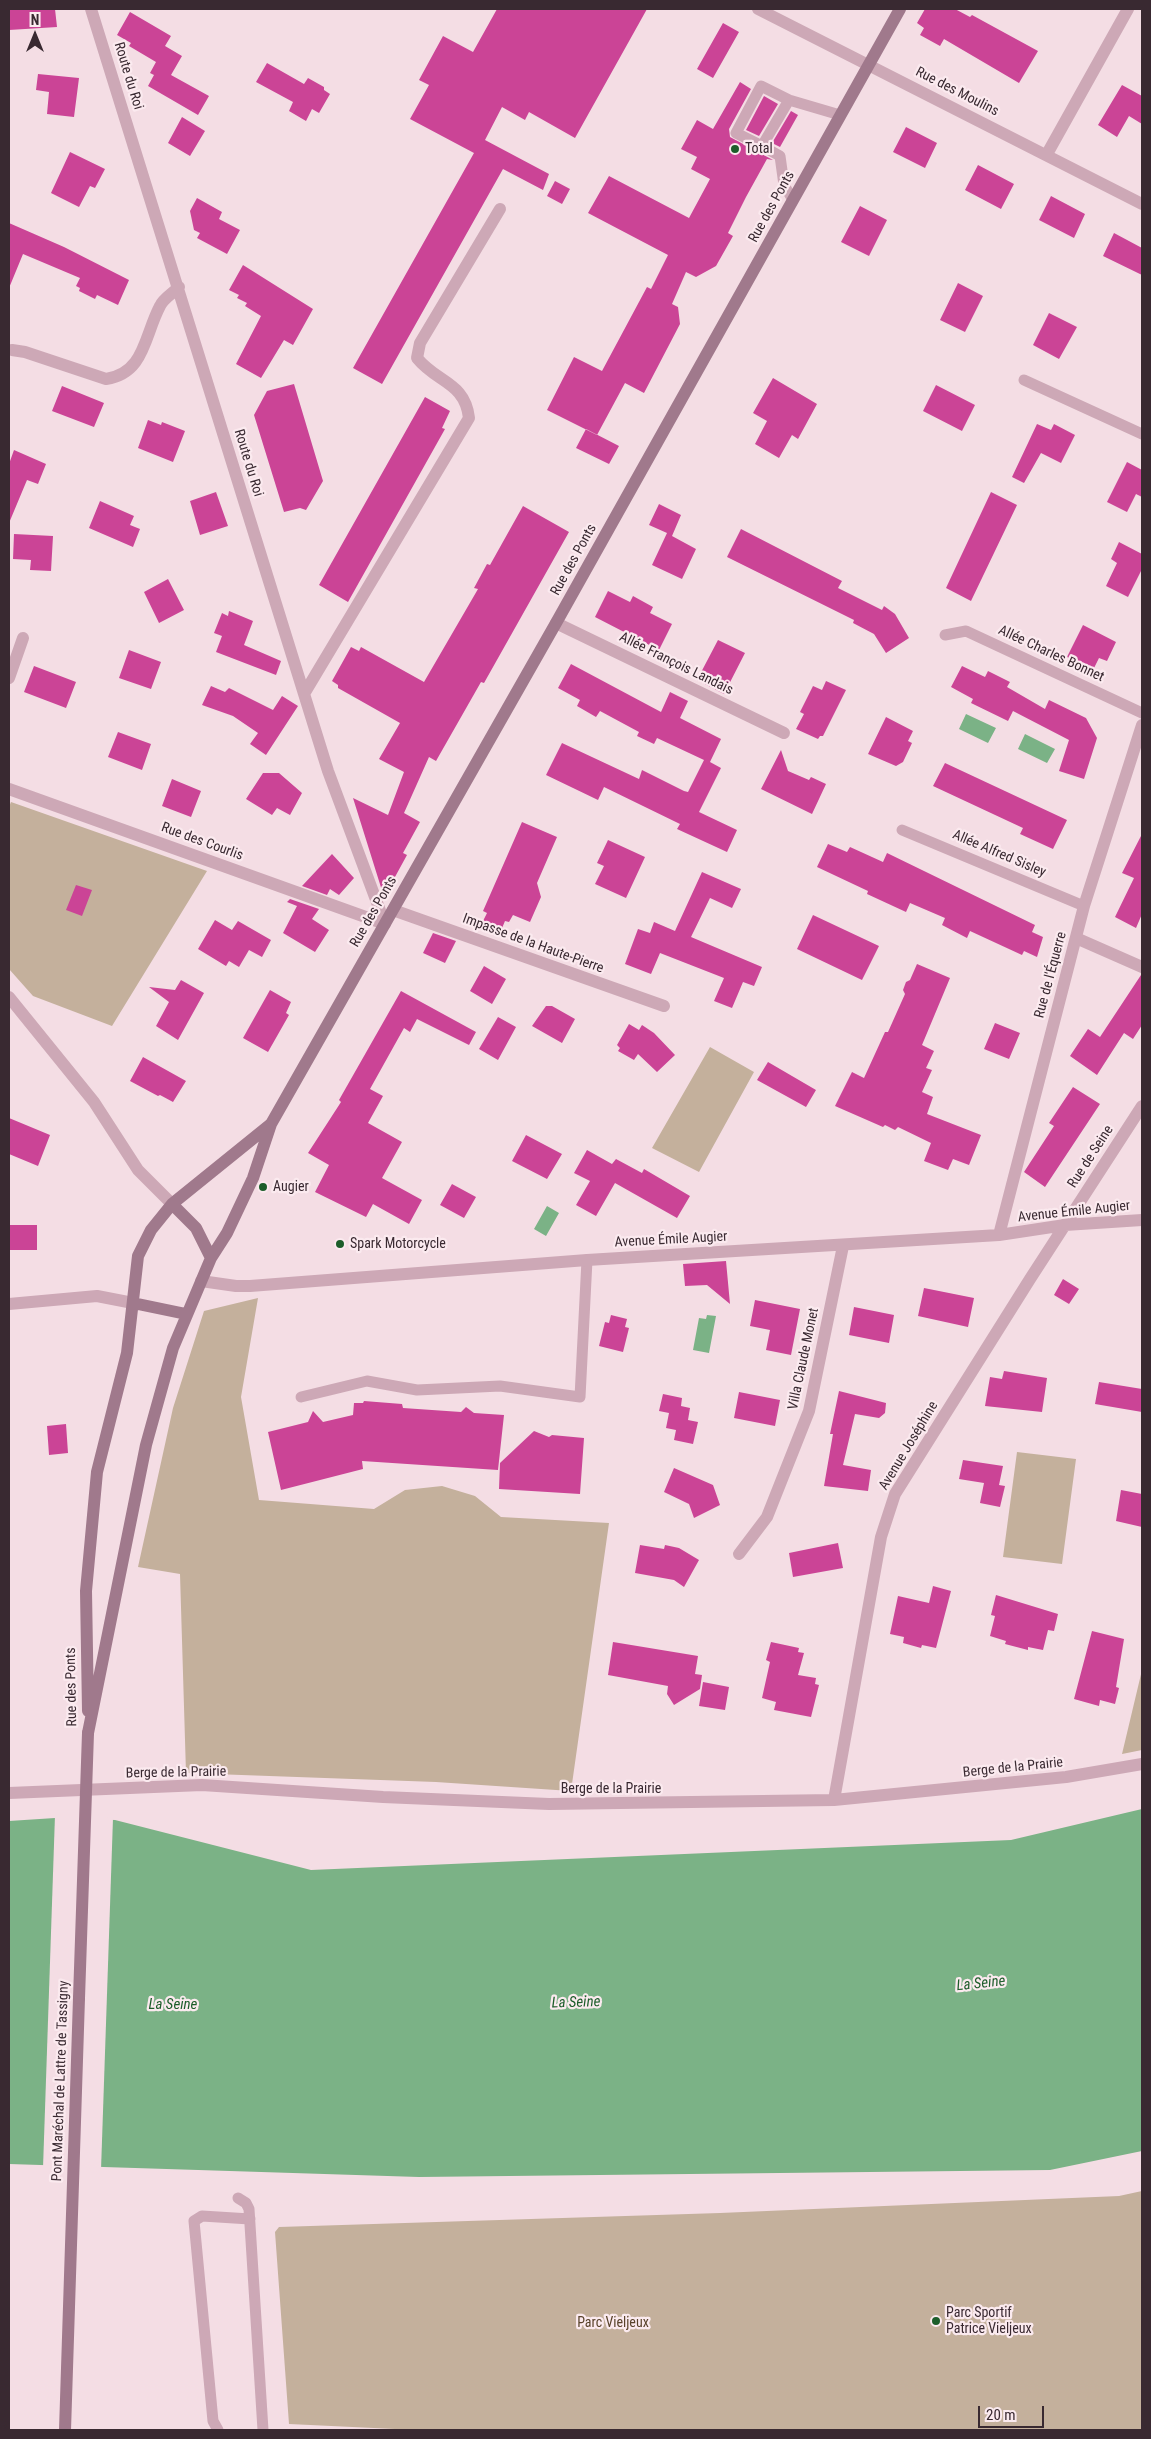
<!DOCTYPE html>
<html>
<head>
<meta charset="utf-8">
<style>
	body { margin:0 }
	#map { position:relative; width:1151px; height:2439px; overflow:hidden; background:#f4dde4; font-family:"Roboto Condensed",sans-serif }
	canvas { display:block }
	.frame { position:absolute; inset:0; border:10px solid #392931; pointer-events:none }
	.north { position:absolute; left:10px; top:10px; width:50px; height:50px; -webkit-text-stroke:4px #fbeaef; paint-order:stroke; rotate:0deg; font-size:14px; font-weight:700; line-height:20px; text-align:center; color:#392931 }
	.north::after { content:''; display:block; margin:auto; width:18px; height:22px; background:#392931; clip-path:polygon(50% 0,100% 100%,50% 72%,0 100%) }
	.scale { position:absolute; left:978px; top:2406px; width:66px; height:22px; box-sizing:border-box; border:2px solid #392931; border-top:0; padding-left:6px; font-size:15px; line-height:18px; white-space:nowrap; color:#392931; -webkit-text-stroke:4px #fbeaef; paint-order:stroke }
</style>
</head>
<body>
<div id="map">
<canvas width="1151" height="2439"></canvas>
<div class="frame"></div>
<div class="north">N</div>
<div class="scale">20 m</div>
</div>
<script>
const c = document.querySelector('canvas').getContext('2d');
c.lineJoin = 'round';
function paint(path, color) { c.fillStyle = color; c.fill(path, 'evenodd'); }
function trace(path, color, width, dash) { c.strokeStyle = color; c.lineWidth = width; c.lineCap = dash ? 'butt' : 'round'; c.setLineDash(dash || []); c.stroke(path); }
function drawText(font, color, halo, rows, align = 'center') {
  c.font = font + ' "Roboto Condensed",sans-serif'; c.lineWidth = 4.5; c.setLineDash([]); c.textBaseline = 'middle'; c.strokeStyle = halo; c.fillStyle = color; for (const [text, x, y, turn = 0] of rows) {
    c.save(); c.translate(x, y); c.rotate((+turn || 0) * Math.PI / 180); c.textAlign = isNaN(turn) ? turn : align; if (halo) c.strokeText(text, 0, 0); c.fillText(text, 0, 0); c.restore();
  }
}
paint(new Path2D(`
	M11,802L207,871L112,1026L33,996L9,969V807Z
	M710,1047L754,1072L699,1172L652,1148Z
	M258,1298L241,1397L259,1500L374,1509L405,1490L442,1486L475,1496L501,1517L609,1523L571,1791L436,1782L186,1773L180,1574L138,1567L173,1408L204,1311Z
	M1017,1452L1076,1459L1062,1564L1003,1557Z
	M1142,1670V1750L1122,1754Z
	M1142,2191V2430H416L289,2424L275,2232L279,2227L720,2213L1119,2196Z`), '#c4b09c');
paint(new Path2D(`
	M966,714L996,728L988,743L959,729Z
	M1025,734L1055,749L1047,763L1018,749Z
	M547,1206L559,1213L546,1236L534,1229Z
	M707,1315L716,1316L709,1353L693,1350L699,1318L706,1319Z
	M1142,1809V2151L1050,2170L419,2177L9,2164V1821L55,1818L115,1820L311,1870L1011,1840Z`), '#7bb286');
paint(new Path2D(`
	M55,1815L113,1818L101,2170L43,2168Z`), '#f4dde4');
paint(new Path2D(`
	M9,9H55L57,27L9,30Z
	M497,9H647L575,138L529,112L525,120L502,107L485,140L549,174L543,190L503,169L382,384L353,368L474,153L410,119L429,85L419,80L443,36L473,52Z
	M925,9H955L970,17L972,15L1038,51L1019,83L944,39L940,46L920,35L924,28L917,23Z
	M130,12L171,36L165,46L182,56L171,75L209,96L198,115L148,86L154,75L150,73L156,62L129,46L131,43L117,35Z
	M723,23L739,32L713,78L697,69Z
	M267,63L304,84L308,78L324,87V90L330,94L319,113L312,109L306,121L289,111L293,102L256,82Z
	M38,74L79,78L74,117L47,114L49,92L36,90Z
	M740,82L751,89L729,129L730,137L773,160L767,159L746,197L728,233L733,236L716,266L696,277L686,272L672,304L678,307L680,324L644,393L625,383L597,435L547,410L574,357L602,371L647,287L651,289L668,255L588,213L609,176L689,218L710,179L691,169L697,157L681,149L697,120L713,129Z
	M1122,85L1142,96V124L1129,116L1117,137L1098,125Z
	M764,96L778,104L759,136L746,130Z
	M791,111L798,115L780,147L772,143Z
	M182,117L205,131L190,156L168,143Z
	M906,127L937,143L925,168L893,152Z
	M70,152L105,169L95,188L90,186L79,207L51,193Z
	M978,165L1014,184L1001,209L965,190Z
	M555,181L570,189L562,204L547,196Z
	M1051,196L1085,214L1074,238L1039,220Z
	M197,198L222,212L219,219L240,230L227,254L197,238L200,233L194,230L190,211Z
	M860,206L887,220L869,256L841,242Z
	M9,223L64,247L129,280L118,305L97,295L95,299L79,291L80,288L76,286L80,278L23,254L9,288Z
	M1114,233L1142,248V275L1103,256Z
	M243,265L313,309L293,345L284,340L261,378L236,364L261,316L245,306L247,303L237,298L239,295L229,290Z
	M958,283L983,296L965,332L940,320Z
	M1049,313L1077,327L1059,359L1033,345Z
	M773,378L817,404L798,439L792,435L779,458L755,444L767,421L753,413Z
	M294,384L323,481L306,510L300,508L284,512L254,415L267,391Z
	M936,385L975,405L962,431L923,411Z
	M62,386L104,403L94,427L52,411Z
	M425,397L450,411L442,428L445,429L348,602L319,585Z
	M148,420L161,425L162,422L185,431L173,462L138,448Z
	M1037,424L1051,430L1054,424L1075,435L1061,463L1041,453L1024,483L1012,477Z
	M586,429L619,446L609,464L576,448Z
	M14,450L46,464L38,484L27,480L9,523V464Z
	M1127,462L1142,470V497L1136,494L1127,512L1107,502Z
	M216,492L228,526L200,535L190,501Z
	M991,492L1017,505L971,601L946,588Z
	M100,501L134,516L130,525L140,529L133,547L89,528Z
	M659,504L681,515L672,536L696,549L682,579L652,565L667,533L649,525Z
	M523,506L569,532L484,683L481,682L436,761L429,757L404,813L420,822L403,853L407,855L384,897L353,798L388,815L404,772L379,759L400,723L338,688V685L332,681L351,647L359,651L361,647L424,682L478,589L474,588L487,564L490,565Z
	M741,529L842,581L838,588L882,610L884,606L895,614L909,638L886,653L874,634L853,623L854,620L727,557Z
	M14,534L53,536L51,571L30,570L31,560L13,559Z
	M1119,542L1142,554V569L1128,597L1106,586L1117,563L1111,559Z
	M168,579L184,610L159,623L144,592Z
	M608,591L630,602L633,596L653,607L650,613L672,624L659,650L595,617Z
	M229,611L253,621L244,645L281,661L276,675L216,652L222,636L214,633L222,613L228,616Z
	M1083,625L1116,642L1107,661L1099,658L1093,670L1067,657Z
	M718,640L745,653L724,694L697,680Z
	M129,650L161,662L151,689L119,678Z
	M571,664L661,712L670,692L688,701L680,718L721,739L710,762L721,768L699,812L737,830L727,852L677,829L680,824L604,787L598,800L546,775L562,743L639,779L642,770L684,791L688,792L704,760L657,738L654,744L637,736L639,732L600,711L596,717L577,706L580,700L558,688Z
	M34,666L76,682L66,708L24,692Z
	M962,666L985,677L988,671L1010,682L1007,687L1045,709L1049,700L1086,718L1097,738L1084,779L1059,771L1069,740L1013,711L1008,721L971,703L973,699L951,687Z
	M826,681L846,690L823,736H820L818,739L796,729L804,714L800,712L813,686L822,690Z
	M211,686L225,692L229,688L273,710L282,696L298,706L266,755L250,744L258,733L233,716L202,705Z
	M886,717L913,731L908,741L912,743L903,762L896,766L868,754Z
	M118,732L151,744L142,770L108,757Z
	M781,750L788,771L809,780L811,777L826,784L812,814L761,789Z
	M945,763L1067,820L1053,849L1020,834L1023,828L933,786Z
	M263,773H279L302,793L290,815L277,808L272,815L246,799Z
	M172,779L201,791L191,817L162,806Z
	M522,822L557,837L537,883L541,897L530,922L513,915L509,922L505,921L500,933L481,925L487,913L483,911Z
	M1142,834V914L1136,928L1115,917L1134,878L1122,873Z
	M608,840L645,857L626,898L595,884L604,866L597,863Z
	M828,844L847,852L850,847L883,862L887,853L1035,925L1032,932L1043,937L1037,957L1024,951L1022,955L970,931L967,938L942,925L945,918L910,903L906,912L867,894L868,891L817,867Z
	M332,854L354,878L339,895L330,889L327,895L302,886Z
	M702,872L741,889L732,908L710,898L691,937L762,967L754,986L743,982L732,1008L714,1001L724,978L660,953L651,974L625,964L638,929L650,933L654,922L675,931Z
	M76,885L92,890L82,916L66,910Z
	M290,899L319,909L312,919L329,930L315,952L283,933L297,906L287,902Z
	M813,915L879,946L862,980L797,949Z
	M215,920L232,930L238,921L271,940L262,957L249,950L239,967L229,961L226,966L198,949Z
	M433,933L456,941L445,963L423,953Z
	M917,964L950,978L922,1045L934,1051L926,1068L932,1070L922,1092L933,1097L927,1114L981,1135L969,1165L953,1159L948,1170L924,1161L931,1143L898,1127L895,1130L885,1125L883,1127L835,1106L852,1072L864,1078L885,1032H888L905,994L903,990L906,982L910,980Z
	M484,966L506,979L492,1004L470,991Z
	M1141,975L1142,1025L1133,1039L1124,1033L1097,1075L1070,1056L1088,1029L1100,1037Z
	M181,980L204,993L178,1040L156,1026L169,1002L149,987L175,990Z
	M270,990L291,1002L286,1013L289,1015L268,1052L243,1038Z
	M401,991L476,1032L469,1045L417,1019L410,1032L404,1028L370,1089L383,1096L368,1123L402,1142L382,1178L422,1200L409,1224L373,1204L366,1217L315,1192L329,1165L308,1153L341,1102L339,1100Z
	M546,1006H552L575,1019L562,1043L532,1026Z
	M498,1017L516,1027L498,1060L479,1049Z
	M995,1023L1020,1033L1009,1059L984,1049Z
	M629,1024L639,1030L642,1025L654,1033L675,1055L657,1072L638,1054L634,1060L618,1051L620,1048L617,1045Z
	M143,1057L186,1081L173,1102L160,1095L158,1096L130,1081Z
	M768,1062L816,1090L806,1107L757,1080Z
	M1073,1087L1100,1104L1045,1187L1024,1172L1054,1126L1049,1123Z
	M9,1118L50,1135L38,1166L9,1154Z
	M526,1135L562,1154L547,1179L512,1161Z
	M587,1150L612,1164L616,1159L642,1173L644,1169L690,1196L677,1218L615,1183L596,1216L576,1205L590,1181L574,1173Z
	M452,1184L476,1197L464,1218L440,1205Z
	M9,1225H37V1250H9Z
	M726,1261L730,1304L707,1285L685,1286L683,1264Z
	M1063,1279L1079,1289L1069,1304L1054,1295Z
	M924,1288L974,1298L968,1327L918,1316Z
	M755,1300L800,1309L791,1355L766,1350L770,1330L750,1326Z
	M854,1307L894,1315L889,1343L849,1335Z
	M611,1315L627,1319L625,1327L629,1328L623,1352L599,1346L605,1322L609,1323Z
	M1004,1371L1047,1378L1042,1412L985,1406L990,1377L1002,1379Z
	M1099,1382L1142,1389V1412L1095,1404Z
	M839,1391L886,1403L885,1413L879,1418L855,1414L843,1465L871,1470L868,1491L824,1486L833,1434H830Z
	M739,1392L780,1400L775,1426L734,1418Z
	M663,1394L682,1398L681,1406L690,1408L688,1420L698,1422L693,1444L674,1440L676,1430L666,1428L669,1413L659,1411Z
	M364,1401L402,1404L403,1408L461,1412L466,1407L474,1413L504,1415L498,1470L362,1461L363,1469L281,1490L268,1432L308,1422L313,1411L323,1422L353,1415L354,1403H363Z
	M66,1424L68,1453L49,1455L47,1426Z
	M534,1431L549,1437L552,1435L584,1438L580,1494L499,1489L500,1463Z
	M963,1460L1003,1466L999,1485L1005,1486L1000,1507L980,1503L984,1483L959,1479Z
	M674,1468L713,1485L720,1505L694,1518L689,1504L664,1492Z
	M1121,1490L1142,1494V1527L1116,1521Z
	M838,1543L843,1568L793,1577L789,1553Z
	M640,1545L664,1549L665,1545L679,1548L699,1560L684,1587L674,1580L635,1573Z
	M933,1586L951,1591L936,1648L922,1645L921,1648L903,1643L904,1637L890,1634L898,1596L929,1603Z
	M996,1595L1058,1614L1054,1631L1048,1630L1043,1650L1028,1647V1650L1005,1644L1006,1641L990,1636L995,1616L991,1615Z
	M1092,1631L1124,1639L1116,1687L1119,1688L1115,1704L1100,1700L1099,1706L1074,1699Z
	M613,1642L698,1656L695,1674L702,1675L700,1689L674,1705L667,1694L668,1686L608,1675Z
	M771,1642L799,1648L798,1652L804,1653L798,1675L816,1678L815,1684L819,1685L811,1717L774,1710L776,1702L762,1698L770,1662L766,1660Z
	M703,1682L729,1687L725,1710L699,1706Z`), '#cb4496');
trace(new Path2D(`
	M762,146L736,133L761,86L789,100
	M793,200L784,185L780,156L762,146L789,100L840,115
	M1024,380L1142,434
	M945,635L966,631L1142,713
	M902,830L1084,906
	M301,1397L367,1381L417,1390L500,1386L580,1397L587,1260
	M238,2198L246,2203L249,2209L263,2430
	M218,2430L213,2421L194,2221L202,2216L250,2219`), '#cda8b6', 11);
trace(new Path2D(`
	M91,9L328,771L385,924
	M758,9L1142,204
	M1047,154L1128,9
	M12,350L25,352L106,379C145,373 144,336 160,306C163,299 173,293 179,287
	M556,623L784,733
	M9,678L23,638
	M304,694L469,418C465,382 437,383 417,358L420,343L500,209
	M9,789L385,924
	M393,910L664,1006
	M1076,938L1142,967
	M999,1235L1084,906L1142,725
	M201,1281L236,1286H250L587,1260L999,1235L1065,1225L1142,1220
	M9,1304L97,1296L133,1303
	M739,1554L767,1517L809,1411L843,1246
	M9,1793L202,1785L383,1797L549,1804L834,1800L1066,1777L1142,1764
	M834,1800L881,1537L895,1494L1030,1279L1142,1106`), '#cda8b6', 12);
trace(new Path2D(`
	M9,997L94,1102L138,1170L172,1204`), '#cda8b6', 12);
trace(new Path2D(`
	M172,1204L196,1228L211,1258
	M133,1303L186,1314
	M88,1711L86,1591L97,1472L127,1353L138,1256L151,1230L172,1204L271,1124
	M88,1733L146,1445L173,1348L211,1258L227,1233L253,1178L271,1124L556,623L900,9
	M65,2430L79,1998`), '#a0798c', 12);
trace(new Path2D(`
	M79,1998L88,1733`), '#a0798c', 12);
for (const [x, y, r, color] of [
	[735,149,5,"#1c5d2a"],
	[263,1187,5,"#1c5d2a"],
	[340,1244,5,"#1c5d2a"],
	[936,2321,5,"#1c5d2a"]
]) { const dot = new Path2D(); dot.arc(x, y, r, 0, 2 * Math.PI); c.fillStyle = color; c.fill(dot); trace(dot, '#fbeaef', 2); }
drawText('14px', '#392931', '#fbeaef', [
	["Route du Roi",128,76,73],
	["Rue des Moulins",957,92,27],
	["Rue des Ponts",772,207,-61],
	["Route du Roi",248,463,73],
	["Rue des Ponts",574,560,-61],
	["Allée Charles Bonnet",1051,654,25],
	["Allée François Landais",676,664,26],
	["Rue des Courlis",202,842,20],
	["Allée Alfred Sisley",999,854,23],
	["Rue des Ponts",374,912,-60],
	["Impasse de la Haute-Pierre",533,944,20],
	["Rue de l'Équerre",1051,975,-75],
	["Rue de Seine",1091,1157,-57],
	["Avenue Émile Augier",1074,1212,-6],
	["Avenue Émile Augier",671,1240,-3],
	["Villa Claude Monet",804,1359,-78],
	["Avenue Joséphine",909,1446,-59],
	["Rue des Ponts",72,1687,-91],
	["Berge de la Prairie",1013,1768,-6],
	["Berge de la Prairie",176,1773,-1],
	["Berge de la Prairie",611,1789],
	["Pont Maréchal de Lattre de Tassigny",61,2081,-88]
]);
drawText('14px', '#392931', '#fbeaef', [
	["Total",745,149],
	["Augier",273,1187],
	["Spark Motorcycle",350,1244],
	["Parc Sportif",946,2313],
	["Patrice Vieljeux",946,2329]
], 'left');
drawText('14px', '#59432b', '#fbeaef', [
	["Parc Vieljeux",613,2323]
]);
drawText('italic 15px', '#1c5d2a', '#fbeaef', [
	["La Seine",981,1984,-6],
	["La Seine",576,2003,-2],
	["La Seine",173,2005]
]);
</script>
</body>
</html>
